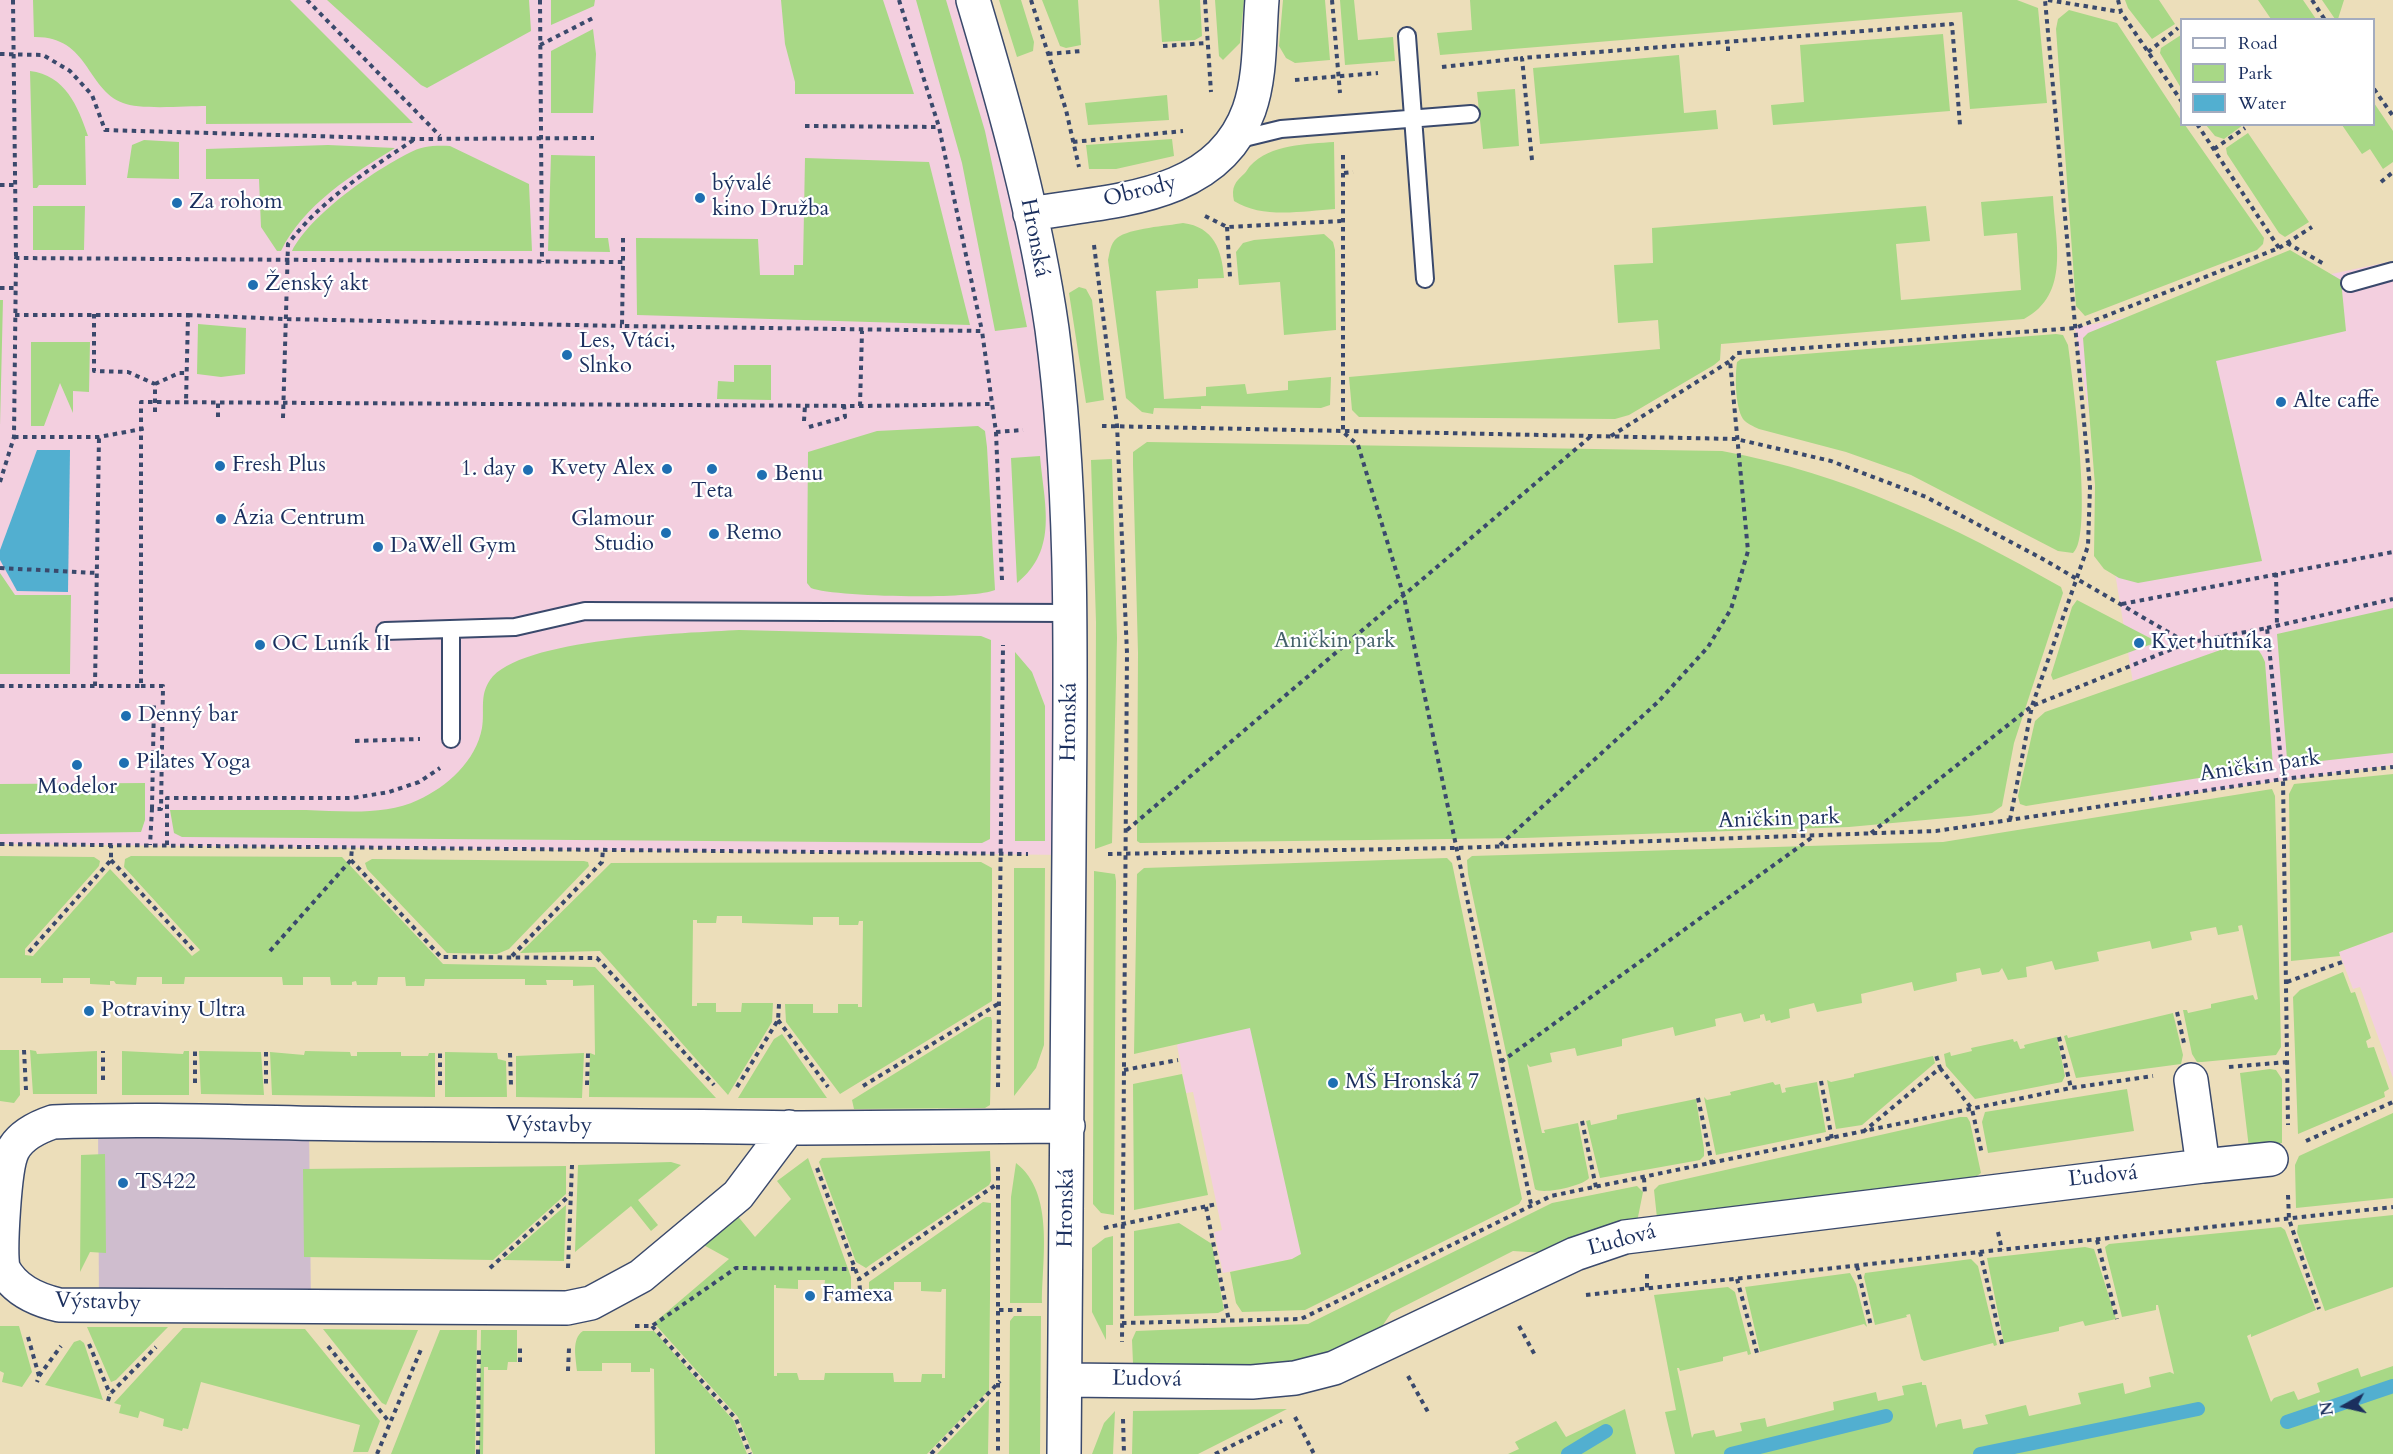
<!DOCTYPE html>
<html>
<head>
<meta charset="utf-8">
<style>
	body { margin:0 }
	#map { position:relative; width:2393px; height:1454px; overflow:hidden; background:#ecdeba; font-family:Cardo,serif }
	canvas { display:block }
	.legend { position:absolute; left:2180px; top:18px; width:195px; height:108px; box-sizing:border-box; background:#fff; border:2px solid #a4acbf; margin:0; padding:8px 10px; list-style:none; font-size:18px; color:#1b2f5e }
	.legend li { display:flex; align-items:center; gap:12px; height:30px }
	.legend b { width:30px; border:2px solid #a4acbf }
	.north { position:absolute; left:2315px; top:1376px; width:60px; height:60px; -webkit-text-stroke:4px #fff; paint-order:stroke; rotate:262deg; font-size:16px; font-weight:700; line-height:24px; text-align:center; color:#1b2f5e }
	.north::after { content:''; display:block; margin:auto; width:21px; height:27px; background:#1b2f5e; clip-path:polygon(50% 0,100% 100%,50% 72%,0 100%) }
</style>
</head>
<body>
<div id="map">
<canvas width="2393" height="1454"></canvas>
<ul class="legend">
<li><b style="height:8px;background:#fff"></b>Road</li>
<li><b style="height:16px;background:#a8d886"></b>Park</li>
<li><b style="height:16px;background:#52afd0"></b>Water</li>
</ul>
<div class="north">N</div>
</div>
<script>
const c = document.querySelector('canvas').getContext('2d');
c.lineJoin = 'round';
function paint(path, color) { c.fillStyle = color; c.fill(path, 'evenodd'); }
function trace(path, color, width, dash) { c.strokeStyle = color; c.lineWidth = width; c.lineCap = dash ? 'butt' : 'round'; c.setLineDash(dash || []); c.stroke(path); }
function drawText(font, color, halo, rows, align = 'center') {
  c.font = font + ' Cardo,serif'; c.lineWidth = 4.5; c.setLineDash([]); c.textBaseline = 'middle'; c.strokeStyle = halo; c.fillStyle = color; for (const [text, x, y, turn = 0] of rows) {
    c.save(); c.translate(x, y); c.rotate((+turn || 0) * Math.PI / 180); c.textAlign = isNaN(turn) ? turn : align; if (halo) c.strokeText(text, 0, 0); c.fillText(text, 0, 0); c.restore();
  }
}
paint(new Path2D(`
	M0,0H973L1051,327L1069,855L0,844Z
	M2393,261V765L2152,799L2075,328Z
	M1443,881L1497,1161L1292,1259L1223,1273L1214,1232L1222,1230L1193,1092L1186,1093L1177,1045Z
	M2393,932V1078L2360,987L2353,989L2339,952Z`), '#f3cfdf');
paint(new Path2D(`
	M98,1122L309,1123L311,1307L99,1305Z`), '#cfbdce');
paint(new Path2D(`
	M33,0H290L413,123L206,124V106C186,106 139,110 123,103C86,89 89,36 34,37Z
	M327,0H529L531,31L427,88L421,85Z
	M551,0H595L594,6L551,25Z
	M781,0H883L914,94H795V82L785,44Z
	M916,0H946L985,131L1027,327L995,331L962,163Z
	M999,0H1021L1034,42L1033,51L1017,57Z
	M1042,0H1078L1081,45L1066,48L1060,46Z
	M1159,0H1200L1202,36L1195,40L1162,42Z
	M1215,0H1244L1240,43L1223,60L1219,56Z
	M1283,0H1325L1330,60L1295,63L1286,58L1279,46Z
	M1340,0H1354L1358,40L1393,37L1395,61L1345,65Z
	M1470,0H2017L2038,8L2047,103L1970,109L1962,12L1440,55L1437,33L1472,30Z
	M2125,0H2159L2175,24L2152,39L2128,8Z
	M2258,0H2303L2316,19H2271Z
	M2322,0H2344L2338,19H2335Z
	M2069,10L2117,23L2181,120L2182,124L2185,125L2264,238L2263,244L2257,250L2085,316L2076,306L2056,29L2058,19Z
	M593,29L596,54L593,113H551V51Z
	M1943,34L1950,111L1773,125L1771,105L1804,102L1800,45Z
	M2181,35V88L2160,53L2161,48Z
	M1679,55L1684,113L1716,110L1718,129L1540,144L1533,68Z
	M30,71C65,75 78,106 88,136H85L86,185H39L37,188H33Z
	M1515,89L1519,146L1483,149L1477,92Z
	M1167,95L1169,120L1088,125L1085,103Z
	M2374,103L2393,131V162L2383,169L2370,149L2362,154L2342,125L2374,124Z
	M2206,125L2243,124V125L2224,139L2215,136Z
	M2248,133L2309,222L2285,237L2279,233L2227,154L2226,148Z
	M1172,139L1174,156L1116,169H1089L1086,145Z
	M144,140L179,142V179L127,178L132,145Z
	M1334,142L1335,209C1303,211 1262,219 1234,201C1231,187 1235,182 1245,173C1247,171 1248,168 1250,166C1270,144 1308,144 1334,142Z
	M328,145L395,148C353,174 303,205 281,251H277L261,227L259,179H206V149Z
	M450,146L529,184L532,251H292C310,215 373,171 409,153C421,146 436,145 450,146Z
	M551,155L595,156V238H608L610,252L548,251Z
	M805,158L929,162L970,325L637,315L636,238L758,239L760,275H794V265H803Z
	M2053,196C2055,241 2071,294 2024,319L1721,344L1720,360L1714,365L1629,415L1615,419L1359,417L1352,410L1349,377L1660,349L1658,320L1618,323L1614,265L1653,263L1652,228L1926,206L1930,241L1896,244L1901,300L2021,290L2017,233L1984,236L1981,202Z
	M33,206H85L84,250H33Z
	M1183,223C1214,227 1222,250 1224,278L1198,279V288L1156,291L1164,399L1206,396V387L1245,384L1247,394L1288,390V381L1331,377L1330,405L1321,408L1201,406V409L1154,408L1153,414L1142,412L1126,398L1108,260C1110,252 1110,244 1117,238C1130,228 1167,226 1183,223Z
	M1324,234L1333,242L1335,250L1336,330L1284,335L1280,282L1239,285L1236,252L1243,243L1254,240Z
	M2290,250L2341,280L2346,331L2216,361L2262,561L2138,583L2119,578L2104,569L2094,556L2095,485L2083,338L2088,333Z
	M1079,287L1086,289L1092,300L1104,400L1086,403L1069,293Z
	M0,300H3L0,426Z
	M198,324L246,328L245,374L221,377L197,374Z
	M2056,334L2063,335L2068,345C2072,375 2094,537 2073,553L2058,551L1911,475L1846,452L1759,429C1753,426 1747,424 1743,419C1735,406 1735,376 1737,362L1741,359Z
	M31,342H90L89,392L73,391V413L60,383L44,426H31Z
	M734,365H771V400L717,399L718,381L734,382Z
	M978,426L985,431L987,447L995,590C972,600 833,597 811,588L807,583V571L808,452L877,431Z
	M1147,442L1722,451C1844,473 1954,526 2061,587L2063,593L2014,743L2002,806L1992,813L1969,816L1849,827L1523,838L1140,843L1137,841V822L1138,653L1133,465V452Z
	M1040,456C1044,504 1059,549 1017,583L1011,458Z
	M1112,459L1117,638L1112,843L1095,849L1096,622L1091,460Z
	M0,573L15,595H71L70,674H0Z
	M2077,600L2148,637L2152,639V644L2053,680L2051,675L2072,607Z
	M2393,608V753L2294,764L2287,759L2277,634Z
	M739,630L981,636L991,640L990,839L982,843H970L182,837L174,833L170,810C215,810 260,810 306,810C341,811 385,816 418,800C447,787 476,761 482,728C485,711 479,696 490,680C519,638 687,633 739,630Z
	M2243,642C2256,645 2260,650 2265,662L2273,766L2026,806L2020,804L2018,796L2035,721L2045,712Z
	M1015,652L1032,672L1045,706V841H1015Z
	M2393,774V932L2339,952L2340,956L2291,961L2289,794L2294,784Z
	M145,783V820L141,832L0,834V784Z
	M2272,789L2275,796L2281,1047L2276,1055L2202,1062H2197L2192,1054L2183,1010H2187L2188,1013L2211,1008V1004L2253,995L2255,1000L2258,999L2242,925L2238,926L2239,931L2218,935L2216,927L2190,932L2192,940L2152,949L2150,941L2097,952L2099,961L2055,970L2052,961L2026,967L2027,977L2008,980L2002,968L1999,972L1982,975L1980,968L1956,973L1957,981L1914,991L1912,982L1861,994L1862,1003L1817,1012L1814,1003L1789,1009L1790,1018L1771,1023L1770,1020L1766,1021L1764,1014L1760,1015V1018L1744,1022L1741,1013L1715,1019L1716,1026L1675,1036L1673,1027L1622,1039V1046L1577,1056L1575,1048L1550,1053L1552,1062L1530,1067L1527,1064L1542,1133H1545L1544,1130L1578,1123L1589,1178C1583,1186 1542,1195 1535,1189L1468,874L1467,860L1472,856L1943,842Z
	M0,856L94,857L100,861L99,866L25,949V955L33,956L110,869L192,956L200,950L124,867L125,859L131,856L342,857L443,964L595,967L716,1098L589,1097L590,1053L595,1055L594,985L573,986V980H546L547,985H525V979H425L424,986H406L405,977H378L377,985H357L356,981L352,982V985H331L330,977H303V985H283L282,977H185L184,984H162V977H137L136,985L116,984L114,981H110V985L90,984V978H63V983H41V978H0Z
	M1447,858L1452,863L1522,1199L1519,1204L1305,1310L1242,1312L1236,1303L1230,1272L1292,1259L1301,1254L1250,1028L1134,1054L1137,874L1144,868Z
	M372,859L584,861L588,862L589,866L509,949L497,954L447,953L367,869L365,863Z
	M981,862L992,868V1001L840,1094L786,1022L785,1004H813V1013H838V1004H858V1007H862L863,921H859L858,925H839V917H813V925L742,923V916H717L716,923H697V920H693L692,1006H697V1003H716V1012H741L742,1003H773L772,1022L728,1095L600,951L520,953L611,863Z
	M1014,868H1045L1044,1045L1036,1068L1014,1096Z
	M1094,871L1115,874L1116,881L1114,1215L1101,1213L1093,1204Z
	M2343,972L2351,993L2355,992L2371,1038L2366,1041L2368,1048L2374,1047L2389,1089L2384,1092L2385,1097L2298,1134L2293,997L2300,990Z
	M2173,1013L2183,1055L2181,1064L2076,1078L2064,1036L2067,1035L2068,1038Z
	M986,1017H991L992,1021L990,1105L985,1108L854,1109L852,1100Z
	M782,1034L827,1098H738L774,1039Z
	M2057,1037L2065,1076L2062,1082L1975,1099L1946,1066L1944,1054L1950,1052L1951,1056L1972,1051L1971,1048L2013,1039L2014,1042L2017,1041L2020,1049L2025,1048L2024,1045Z
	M0,1050H19L20,1095L14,1103L0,1101Z
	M30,1050L36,1051L37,1054L97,1051V1094H33Z
	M122,1051L183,1054L184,1051H189V1095H122Z
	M199,1051L261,1052L264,1095L201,1094Z
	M305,1051L350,1052L351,1056H357V1052H401V1056H428L429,1053H435V1097L272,1095L270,1052L304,1055Z
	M445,1052L497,1053L498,1059L506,1061L507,1097H445Z
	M584,1053L582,1098L516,1097V1056Z
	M1933,1056L1935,1063L1862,1125L1836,1129L1827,1080L1831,1082L1854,1077V1074Z
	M2270,1069L2276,1070L2282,1079V1143L2249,1148L2240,1073Z
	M1182,1074L1208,1195L1134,1210L1133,1084Z
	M1773,1082L1775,1085L1780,1084L1782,1093L1786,1092L1785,1088L1817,1082L1826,1132L1716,1155L1704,1097L1707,1100L1731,1095L1730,1092Z
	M2127,1089L2134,1131L1988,1153L1982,1122L1985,1112Z
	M1696,1099L1704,1149V1156L1700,1160L1600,1178L1586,1121L1590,1120L1591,1125L1617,1119V1115Z
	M2393,1113V1198L2296,1208L2295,1165L2299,1156Z
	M1960,1117H1967L1970,1122L1981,1173L1974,1178L1657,1218L1654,1190L1659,1185Z
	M990,1151L991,1181L989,1185L870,1265L866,1268L856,1262L819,1162L822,1158Z
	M105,1154L106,1253L90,1252L80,1272L81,1155Z
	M808,1158L851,1277V1290L824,1289L825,1280H798V1289L776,1288V1285H774V1376H777V1373H797L799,1380H824L825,1373H893L894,1382H921L922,1374H942V1378H945L946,1289H942L941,1292L921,1291V1282H894V1290H869V1282L983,1202L991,1203L989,1390L927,1454H753L738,1417L654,1323L729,1259L700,1243L736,1214L755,1237L791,1199L777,1181Z
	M671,1162L681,1165L638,1200L658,1225L651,1231L631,1206L575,1252L578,1165Z
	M1016,1163C1055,1193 1042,1259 1042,1303H1010L1011,1197Z
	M566,1166V1194L493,1260L304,1257L303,1169Z
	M1637,1186L1643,1192L1637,1222L1580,1233L1544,1253L1513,1251L1391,1313L1375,1337L1332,1354L1291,1364L1253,1368L1150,1367L1133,1363L1132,1340L1136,1331L1308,1324L1552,1203Z
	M566,1205L564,1261L503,1260Z
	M2393,1215V1287L2325,1311L2297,1232L2298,1225Z
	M1179,1223L1212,1244L1224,1310L1218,1313L1134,1316V1231Z
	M2281,1227L2285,1230L2316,1310L2251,1337V1334L2247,1336L2271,1402L2274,1398L2294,1391L2298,1400L2320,1392L2317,1383L2358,1368L2361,1377L2393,1366V1454H1675L1665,1412L1676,1410L1654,1295L1728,1287L1735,1292L1751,1354L1748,1355L1747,1351L1723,1357V1361L1680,1371L1679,1368H1677L1692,1438L1694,1434L1714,1430L1716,1437L1742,1431L1740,1423L1765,1418L1767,1427L1834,1410L1833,1402L1876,1392L1878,1401L1904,1395L1902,1386L1922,1382V1385H1926L1936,1428L1938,1424L1961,1419L1963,1429L1988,1424L1985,1415L2026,1405L2029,1416L2081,1404L2078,1393L2123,1383L2125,1394L2151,1387L2149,1377L2170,1372L2174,1374L2158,1305H2156V1310L2122,1317L2106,1252L2105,1247L2109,1244Z
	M1113,1236V1325H1106V1340L1092,1312V1248L1105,1238Z
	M2085,1247L2094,1249L2116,1319L2085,1326L2083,1321L2059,1327V1331L2004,1343L1987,1258Z
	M1971,1259L1978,1266L1997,1345L1994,1346L1993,1343L1924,1361L1921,1359L1910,1314L1906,1315L1907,1317L1875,1325L1864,1277L1865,1273Z
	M1850,1273L1856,1284L1867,1327L1864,1324L1760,1352L1745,1287Z
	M1014,1316H1041L1040,1454H1009L1010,1321Z
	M0,1326H19L32,1372L22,1387L2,1382L4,1373L0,1371Z
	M87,1327H168L116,1380L111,1382Z
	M183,1328L305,1329L380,1421L368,1452H353L360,1425L201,1382L188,1429L183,1428L182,1431L163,1426L164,1419L140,1411L138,1418L119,1413L121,1405L114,1403Z
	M323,1329L418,1330L386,1405L382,1403Z
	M440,1330H477L475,1454H391Z
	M481,1330H517V1362H508L507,1370H488V1367H484L483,1454H479Z
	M583,1331H654L734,1421L747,1454H655L654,1369L650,1368V1372H631V1363H602V1371H577C576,1358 571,1339 583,1331Z
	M80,1340L84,1343L103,1400L45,1385L74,1342Z
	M989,1399L988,1454H937Z
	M1287,1409L1198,1454H1132L1133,1411Z
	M1625,1409L1636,1454H1508L1519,1449L1515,1442L1556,1421L1566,1437Z
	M1115,1411L1113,1454H1092L1104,1423Z`), '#a8d886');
paint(new Path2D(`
	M37,450H70L68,592L17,591L0,560V550Z`), '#52afd0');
trace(new Path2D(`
	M2287,1422L2393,1386
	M1568,1454L1606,1431
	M1731,1454L1886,1416
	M1980,1454L2198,1409`), '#52afd0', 14);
const lane = new Path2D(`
	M1407,36L1425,279
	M1236,140L1281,129L1471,114
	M2350,283L2393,271
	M385,631L515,627L585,611L1071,613
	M451,739V629`);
const street = new Path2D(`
	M973,0C1005,107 1036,217 1052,329C1075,502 1070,677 1069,851C1067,1052 1065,1253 1064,1454
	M1030,214C1111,200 1217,200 1249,110C1261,76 1259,36 1262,0
	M789,1127L738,1195L641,1276L591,1303L567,1308L59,1305C37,1300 14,1290 3,1268C0,1251 4,1167 13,1150C21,1135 38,1127 53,1122C153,1118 253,1123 353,1124C502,1125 652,1125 802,1128L1068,1126
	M2203,1166L2271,1159
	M1065,1380L1252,1382L1295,1378L1334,1368L1575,1254L1625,1237L2203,1166L2191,1080`);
trace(lane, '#3a496c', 20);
trace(street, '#3a496c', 36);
trace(new Path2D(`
	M13,0L16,258
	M307,0L440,136
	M540,0L542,262
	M899,0L939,127L982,331
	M1031,0L1066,110L1079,167
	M1205,0L1211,92
	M1332,0L1340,93
	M2048,0L2121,12
	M2118,0L2121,12L2182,102
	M2312,0L2325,20
	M540,45L593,18
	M1163,46L1207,43
	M1728,51V42
	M2148,52L2178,28
	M0,54L43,55L70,71L92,95L105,130L416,139L594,138
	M1048,54L1081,51
	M1442,67L1522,58
	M1295,80L1378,73
	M2374,89L2393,116
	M805,126L939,127
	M1073,142L1183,131
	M2214,149L2245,128
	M1343,155V432L1358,445L1404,597L1531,1204
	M1532,160L1522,58L1952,24L1960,125
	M1344,173L1353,172
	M2381,182L2393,172
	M0,185H16
	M1205,216L1227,227L1341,221
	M1227,227L1230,277
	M623,238V262
	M2287,243L2326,265
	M1094,245L1117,425L1127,653L1122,1342
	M2279,248L2312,227
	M0,288H16
	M94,314V371L128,372L155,384V416
	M15,315H188L186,402
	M188,315L285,319L622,326
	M155,384L179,373H187
	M860,406L862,331
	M218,417V401
	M283,418L288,244C321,200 370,169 415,139
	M804,421L805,405
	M1102,426L1736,439L1831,461L1926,497L2041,558L2187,643L2267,628L2283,779L2288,1125
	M809,427L845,417L844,405
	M996,432L1023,430
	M1611,436L1730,361
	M14,437H99L147,428
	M0,482L14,437L16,258L623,262L622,326L982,331L996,432L1002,580
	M0,568L97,573
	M2276,573L2277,626
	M2122,604L2393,552
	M2267,628L2393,599
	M0,686H141V402L860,406L993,404
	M95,686L99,437
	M141,686H163L161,809H152L150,845
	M355,741L420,739
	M152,809L154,701
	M2010,820L2032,706L2088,546L2090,487L2045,0
	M1127,830L1590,437
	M1871,833L2032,706L2187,643
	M0,844L1028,854
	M167,845V798H353L389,792L419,782L440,768
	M1500,845L1658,702L1708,647L1731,609L1748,551L1730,361L1737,353L2075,328L2279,248L2197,124
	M1108,854L1456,848L1936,831L2283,779L2393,767
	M111,860L195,952
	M351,860L441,957L597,958L714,1085
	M270,951L351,860L352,847
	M29,952L111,860V845
	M512,956L602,862L603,849
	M2287,982L2342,962
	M2177,1012L2184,1043
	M778,1020L828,1087
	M2059,1037L2071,1088
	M24,1050L26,1090
	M266,1052V1084
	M510,1053L511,1085
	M1501,1062L1814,836
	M2229,1067L2288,1062
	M1940,1068L1972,1109L1982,1154
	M1124,1070L1178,1060
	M103,1080V1051
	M1821,1081L1832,1139
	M195,1083V1051
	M440,1085V1053
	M587,1085L588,1053
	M863,1086L998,1004
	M737,1087L778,1020L779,1004
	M998,1087L1003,645
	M1698,1098L1712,1164
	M1582,1121L1596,1187
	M1863,1132L1940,1068L1936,1055
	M2306,1141L2393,1102
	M998,1167V1454
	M817,1168L859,1279
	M1644,1178L1645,1195
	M2288,1195L2289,1219L2319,1309
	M1206,1207L1229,1321
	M1104,1228L1217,1204
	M1998,1232L2002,1250
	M2097,1240L2117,1319
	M1980,1252L2002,1344
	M1857,1266L1871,1326
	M490,1268L571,1194
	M568,1268L572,1165
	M1647,1274V1288
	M1737,1279L1757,1353
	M860,1290L859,1279L997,1184
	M1586,1295L2393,1207
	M999,1310H1026
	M1122,1323L1301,1319L1551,1196L2071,1088L2153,1076
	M635,1326H652L736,1268L855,1269
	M652,1326L736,1419L750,1454
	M1519,1326L1536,1357
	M28,1337L39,1376L37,1382
	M89,1344L110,1394
	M328,1346L390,1423
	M520,1362V1348
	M568,1371L569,1348
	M39,1376L61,1346
	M1408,1376L1428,1412
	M108,1401L110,1394L156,1347
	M1295,1417L1314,1454
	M1123,1419L1124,1454
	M377,1454L422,1347
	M478,1454L479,1347
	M931,1454L1000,1381
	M1215,1454L1282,1421`), '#3a496c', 4, [4.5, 4.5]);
trace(lane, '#fff', 16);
trace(street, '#fff', 33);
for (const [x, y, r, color] of [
	[700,198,6,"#1f6fb2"],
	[177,203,6,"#1f6fb2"],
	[253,285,6,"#1f6fb2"],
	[567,355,6,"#1f6fb2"],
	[2281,402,6,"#1f6fb2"],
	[220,466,6,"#1f6fb2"],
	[667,469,6,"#1f6fb2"],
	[712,469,6,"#1f6fb2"],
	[528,470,6,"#1f6fb2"],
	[762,475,6,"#1f6fb2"],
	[221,519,6,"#1f6fb2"],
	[666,533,6,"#1f6fb2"],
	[714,534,6,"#1f6fb2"],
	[378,547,6,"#1f6fb2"],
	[2139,643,6,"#1f6fb2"],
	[260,645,6,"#1f6fb2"],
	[126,716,6,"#1f6fb2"],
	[124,763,6,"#1f6fb2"],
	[77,765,6,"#1f6fb2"],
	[89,1011,6,"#1f6fb2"],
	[1333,1083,6,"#1f6fb2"],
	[123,1183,6,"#1f6fb2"],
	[810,1296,6,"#1f6fb2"]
]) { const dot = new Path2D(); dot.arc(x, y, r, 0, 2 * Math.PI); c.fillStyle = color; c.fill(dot); trace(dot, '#fff', 2); }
drawText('22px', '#1b2f5e', '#fff', [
	["bývalé",712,185],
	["kino Družba",712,210],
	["Za rohom",189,203],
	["Ženský akt",265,285],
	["Les, Vtáci,",579,342],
	["Slnko",579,367],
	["Alte caffe",2293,402],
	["Fresh Plus",232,466],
	["Kvety Alex",655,469,"right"],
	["1. day",516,470,"right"],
	["Benu",774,475],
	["Teta",712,492,"center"],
	["Ázia Centrum",233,519],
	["Glamour",654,520,"right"],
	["Studio",654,545,"right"],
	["Remo",726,534],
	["DaWell Gym",390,547],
	["Kvet hutníka",2151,643],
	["OC Luník II",272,645],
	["Denný bar",138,716],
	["Pilates Yoga",136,763],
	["Modelor",77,788,"center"],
	["Potraviny Ultra",101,1011],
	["MŠ Hronská 7",1345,1083],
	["TS422",135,1183],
	["Famexa",822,1296]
], 'left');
drawText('22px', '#1b2f5e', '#fff', [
	["Obrody",1140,192,-14],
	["Hronská",1034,238,79],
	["Hronská",1070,722,-89],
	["Aničkin park",2260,767,-8],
	["Aničkin park",1779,820,-2],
	["Výstavby",549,1126,1],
	["Ľudová",2103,1177,-6],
	["Hronská",1067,1208,-89],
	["Ľudová",1622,1241,-15],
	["Výstavby",98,1303,2],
	["Ľudová",1147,1380,1]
]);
drawText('22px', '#45626a', '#fff', [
	["Aničkin park",1335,642]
]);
</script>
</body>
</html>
